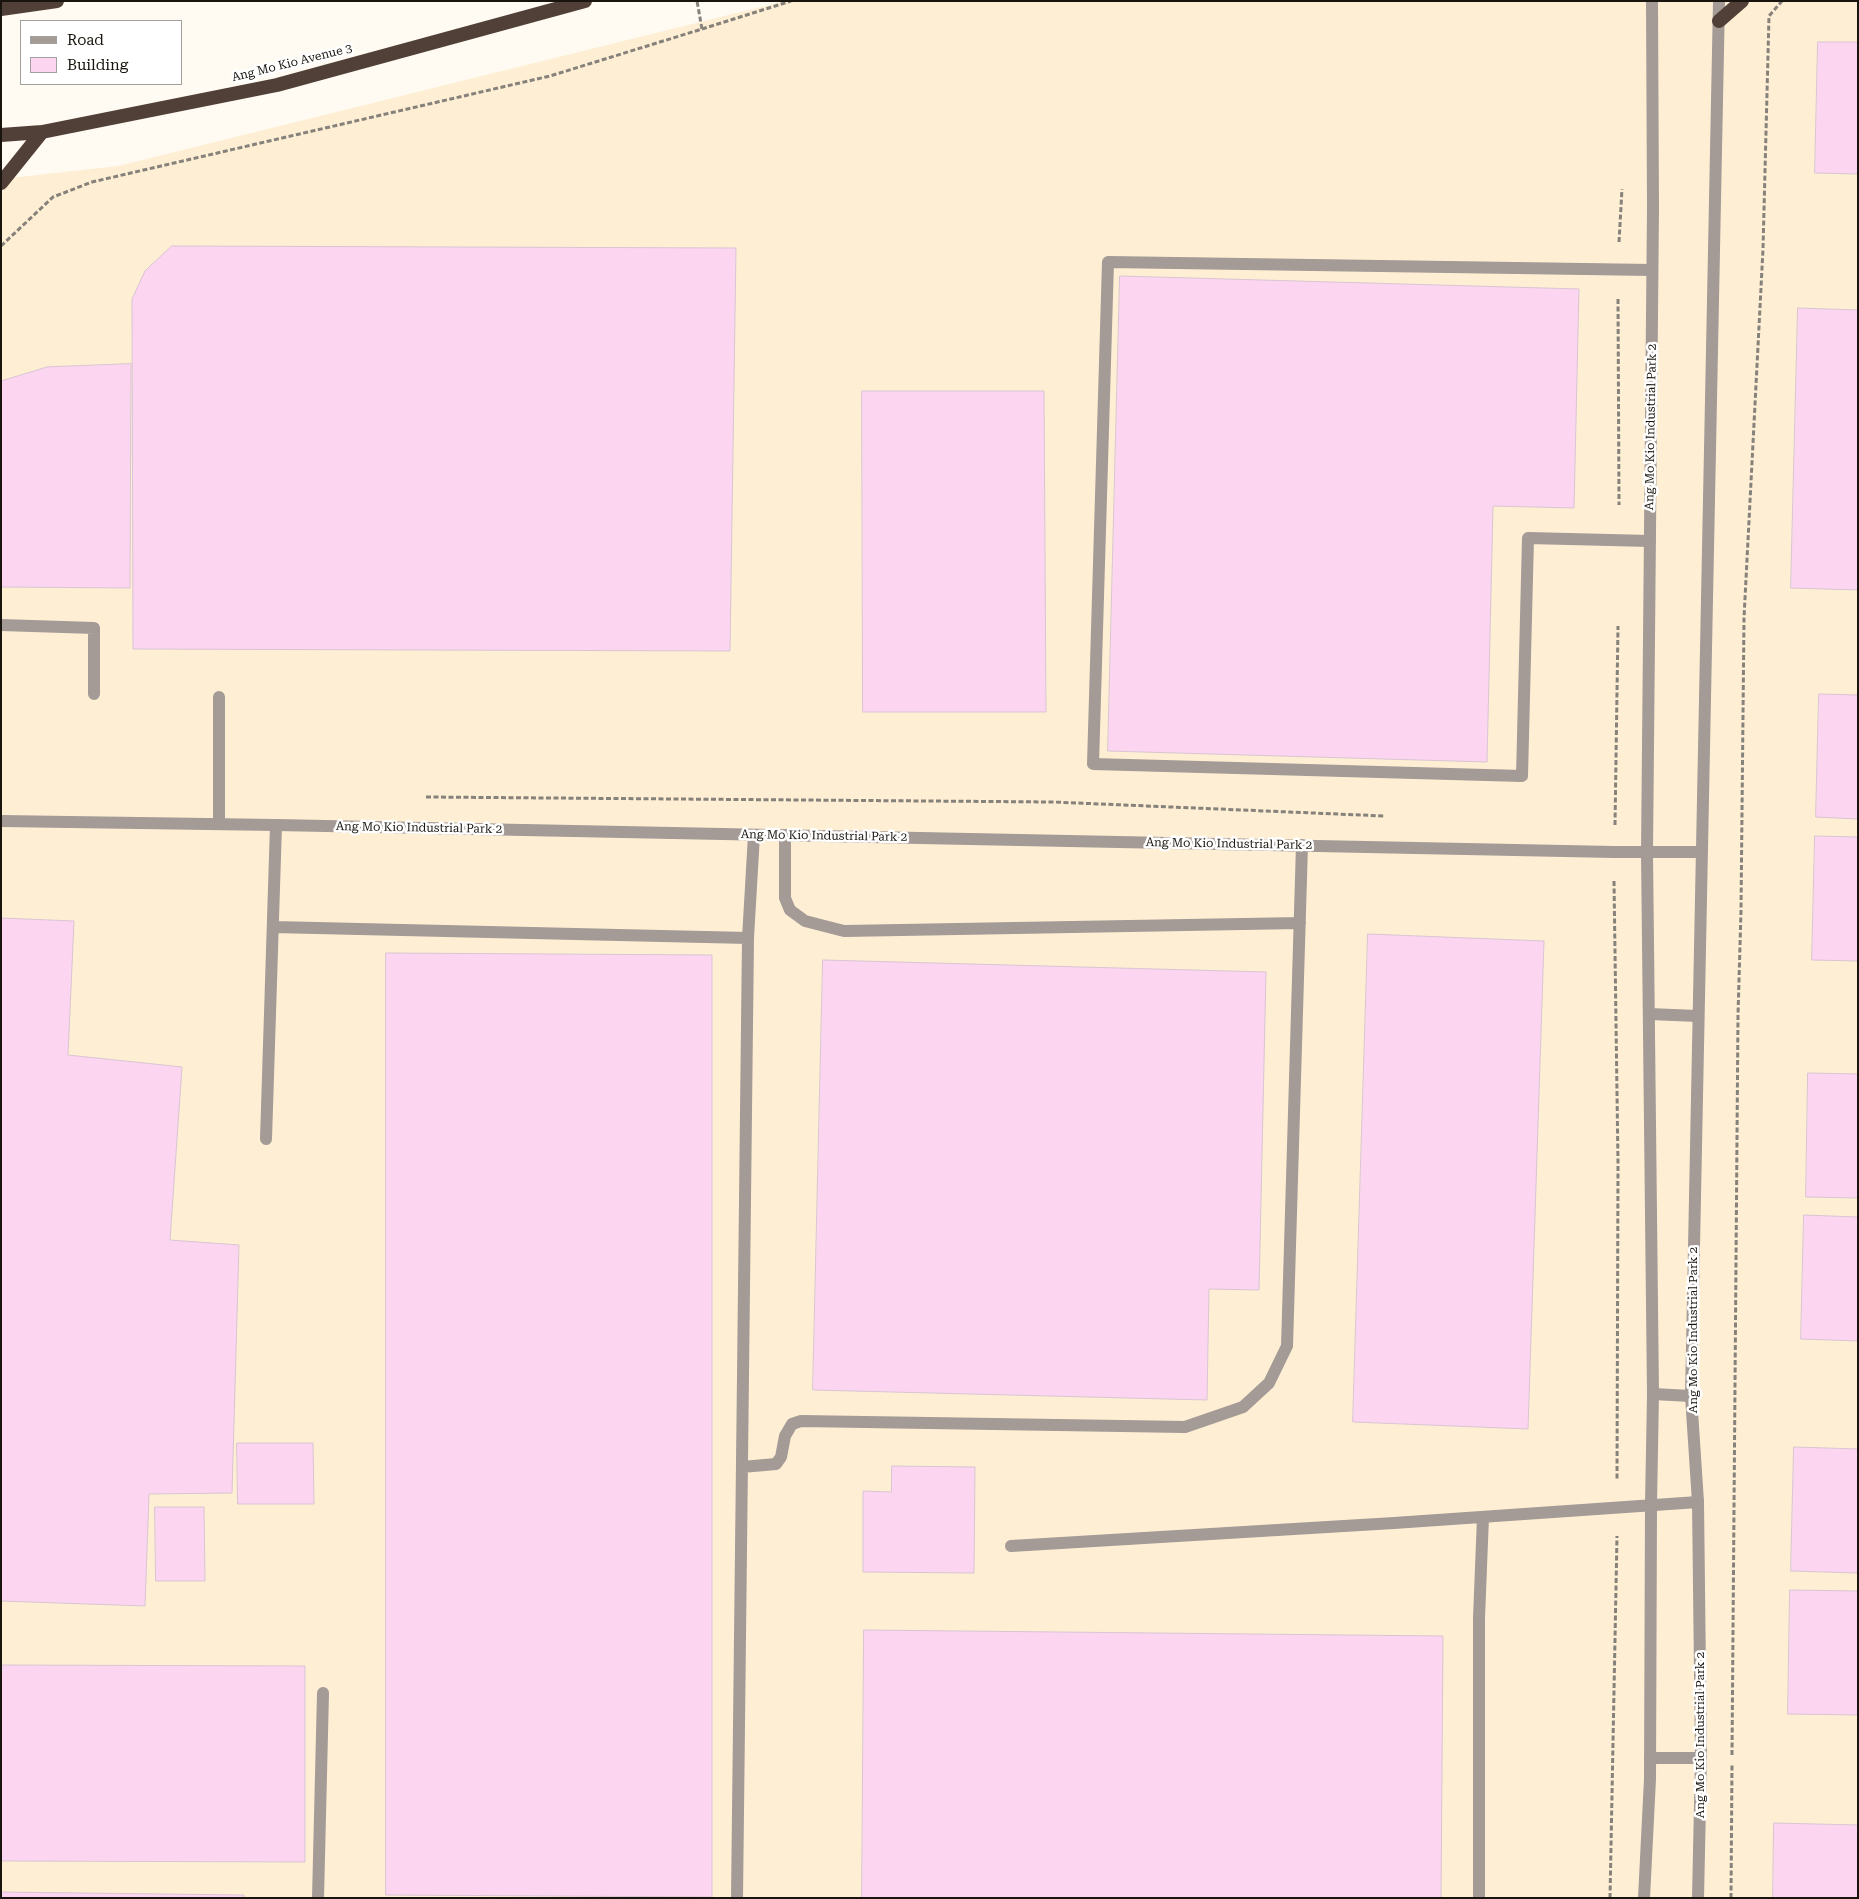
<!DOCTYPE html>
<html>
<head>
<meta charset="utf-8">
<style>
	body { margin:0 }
	#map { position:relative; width:1859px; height:1899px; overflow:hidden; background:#fffaf2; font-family:"Roboto Serif",serif }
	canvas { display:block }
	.frame { position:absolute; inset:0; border:2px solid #19150e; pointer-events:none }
	.legend { position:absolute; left:20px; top:20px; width:162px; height:65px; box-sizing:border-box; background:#fff; border:1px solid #a3a19f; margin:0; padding:6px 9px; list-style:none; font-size:15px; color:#19150e }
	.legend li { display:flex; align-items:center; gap:10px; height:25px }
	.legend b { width:25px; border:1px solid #a3a19f }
</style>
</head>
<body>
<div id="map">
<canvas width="1859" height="1899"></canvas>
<div class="frame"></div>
<ul class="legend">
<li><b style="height:6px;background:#a49a96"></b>Road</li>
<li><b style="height:14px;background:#fcd6f0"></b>Building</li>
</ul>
</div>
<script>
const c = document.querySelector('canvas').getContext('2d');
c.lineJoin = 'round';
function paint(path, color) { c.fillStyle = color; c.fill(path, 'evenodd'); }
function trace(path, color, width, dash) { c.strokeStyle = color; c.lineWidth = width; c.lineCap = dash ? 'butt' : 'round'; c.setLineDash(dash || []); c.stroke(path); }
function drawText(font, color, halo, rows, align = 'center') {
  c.font = font + ' "Roboto Serif",serif'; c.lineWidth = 5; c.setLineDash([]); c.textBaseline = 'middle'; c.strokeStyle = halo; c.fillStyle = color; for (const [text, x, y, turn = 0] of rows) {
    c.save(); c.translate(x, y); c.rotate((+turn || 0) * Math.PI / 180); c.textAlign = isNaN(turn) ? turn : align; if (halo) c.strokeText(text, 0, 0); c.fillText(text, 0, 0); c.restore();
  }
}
paint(new Path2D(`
	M785,1H1858V1898H1V179L118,166Z`), '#feefd4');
const building = new Path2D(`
	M1818,42H1858V174L1815,173Z
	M172,246L736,248L730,651L133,649L132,299L145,271Z
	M1120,276L1579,289L1574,508L1493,506L1487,762L1108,751Z
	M1798,308L1858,310V590L1791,588Z
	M131,364L130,588L1,587V381L47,367Z
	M862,391H1044L1046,712H863Z
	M1819,694L1858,695V819L1816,817Z
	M1815,836L1858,837V961L1812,960Z
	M1,918L74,921L68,1055L182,1067L170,1240L239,1245L232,1493L149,1494L145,1606L1,1601Z
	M1368,934L1544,941L1528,1429L1353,1422Z
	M386,953L712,955V1897L386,1895Z
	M823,960L1266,972L1259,1290L1209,1289L1207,1400L813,1390Z
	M1808,1073L1858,1074V1198L1806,1197Z
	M1804,1215L1858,1217V1341L1801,1339Z
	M237,1443H313L314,1504H238Z
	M1794,1447L1858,1449V1573L1791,1571Z
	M892,1466L975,1467L974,1573L863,1572V1491L891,1492Z
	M155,1507H204L205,1581H156Z
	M1790,1590L1858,1591V1715L1788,1714Z
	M864,1630L1443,1636L1441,1898H862Z
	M1,1665L305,1666V1862L1,1861Z
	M1774,1823L1858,1825V1898H1773Z
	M1,1892L244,1895V1898H1Z`);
paint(building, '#fcd6f0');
trace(building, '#d9c5d3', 1);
trace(new Path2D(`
	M702,29L791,1
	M1619,242L1622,189
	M1,246L53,197L92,182L550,76L702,29L697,1
	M1618,299L1619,505
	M426,797L1053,802L1384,816
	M1615,825L1618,626
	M1614,881L1618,1163L1617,1480
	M1732,1755L1738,1015L1741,911L1744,618L1763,249L1769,16L1782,1
	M1610,1898L1617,1536
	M1731,1898L1732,1763`), '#86817a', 3, [5, 2.5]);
trace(new Path2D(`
	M1650,541L1528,538L1522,776L1093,764L1108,262L1652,270
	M1,625L94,628V694
	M219,824V697
	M785,835V898L790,910L805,921L844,931L1300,923
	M273,927L748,938
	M1649,1014L1698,1016
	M266,1139L276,825
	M1653,1394L1691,1396
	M742,1467L776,1464L781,1457L785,1436L792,1424L801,1421L1185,1427L1243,1407L1269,1383L1287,1346L1302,845
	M1011,1546L1394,1523L1698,1502
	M1650,1758H1701
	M318,1898L323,1693
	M737,1898L748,938L754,835
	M1479,1898V1618L1483,1517`), '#a49a96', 12);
trace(new Path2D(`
	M1,821L276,825L1614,852H1701
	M1644,1898L1650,1779L1651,1504L1653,1394L1647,853L1653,208L1652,1
	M1698,1898L1701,1758L1698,1502L1691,1396L1719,1`), '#a49a96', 12);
trace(new Path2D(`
	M1,9L57,1
	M1719,21L1742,1
	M1,135L42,132L277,85L585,1
	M1,183L42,132`), '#504038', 14);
drawText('12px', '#19150e', '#fff', [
	["Ang Mo Kio Avenue 3",292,63,-14],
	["Ang Mo Kio Industrial Park 2",1651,427,-89],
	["Ang Mo Kio Industrial Park 2",419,828,1],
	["Ang Mo Kio Industrial Park 2",824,836,1],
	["Ang Mo Kio Industrial Park 2",1229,844,1],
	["Ang Mo Kio Industrial Park 2",1693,1330,-90],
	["Ang Mo Kio Industrial Park 2",1700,1735,-90]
]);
</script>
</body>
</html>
